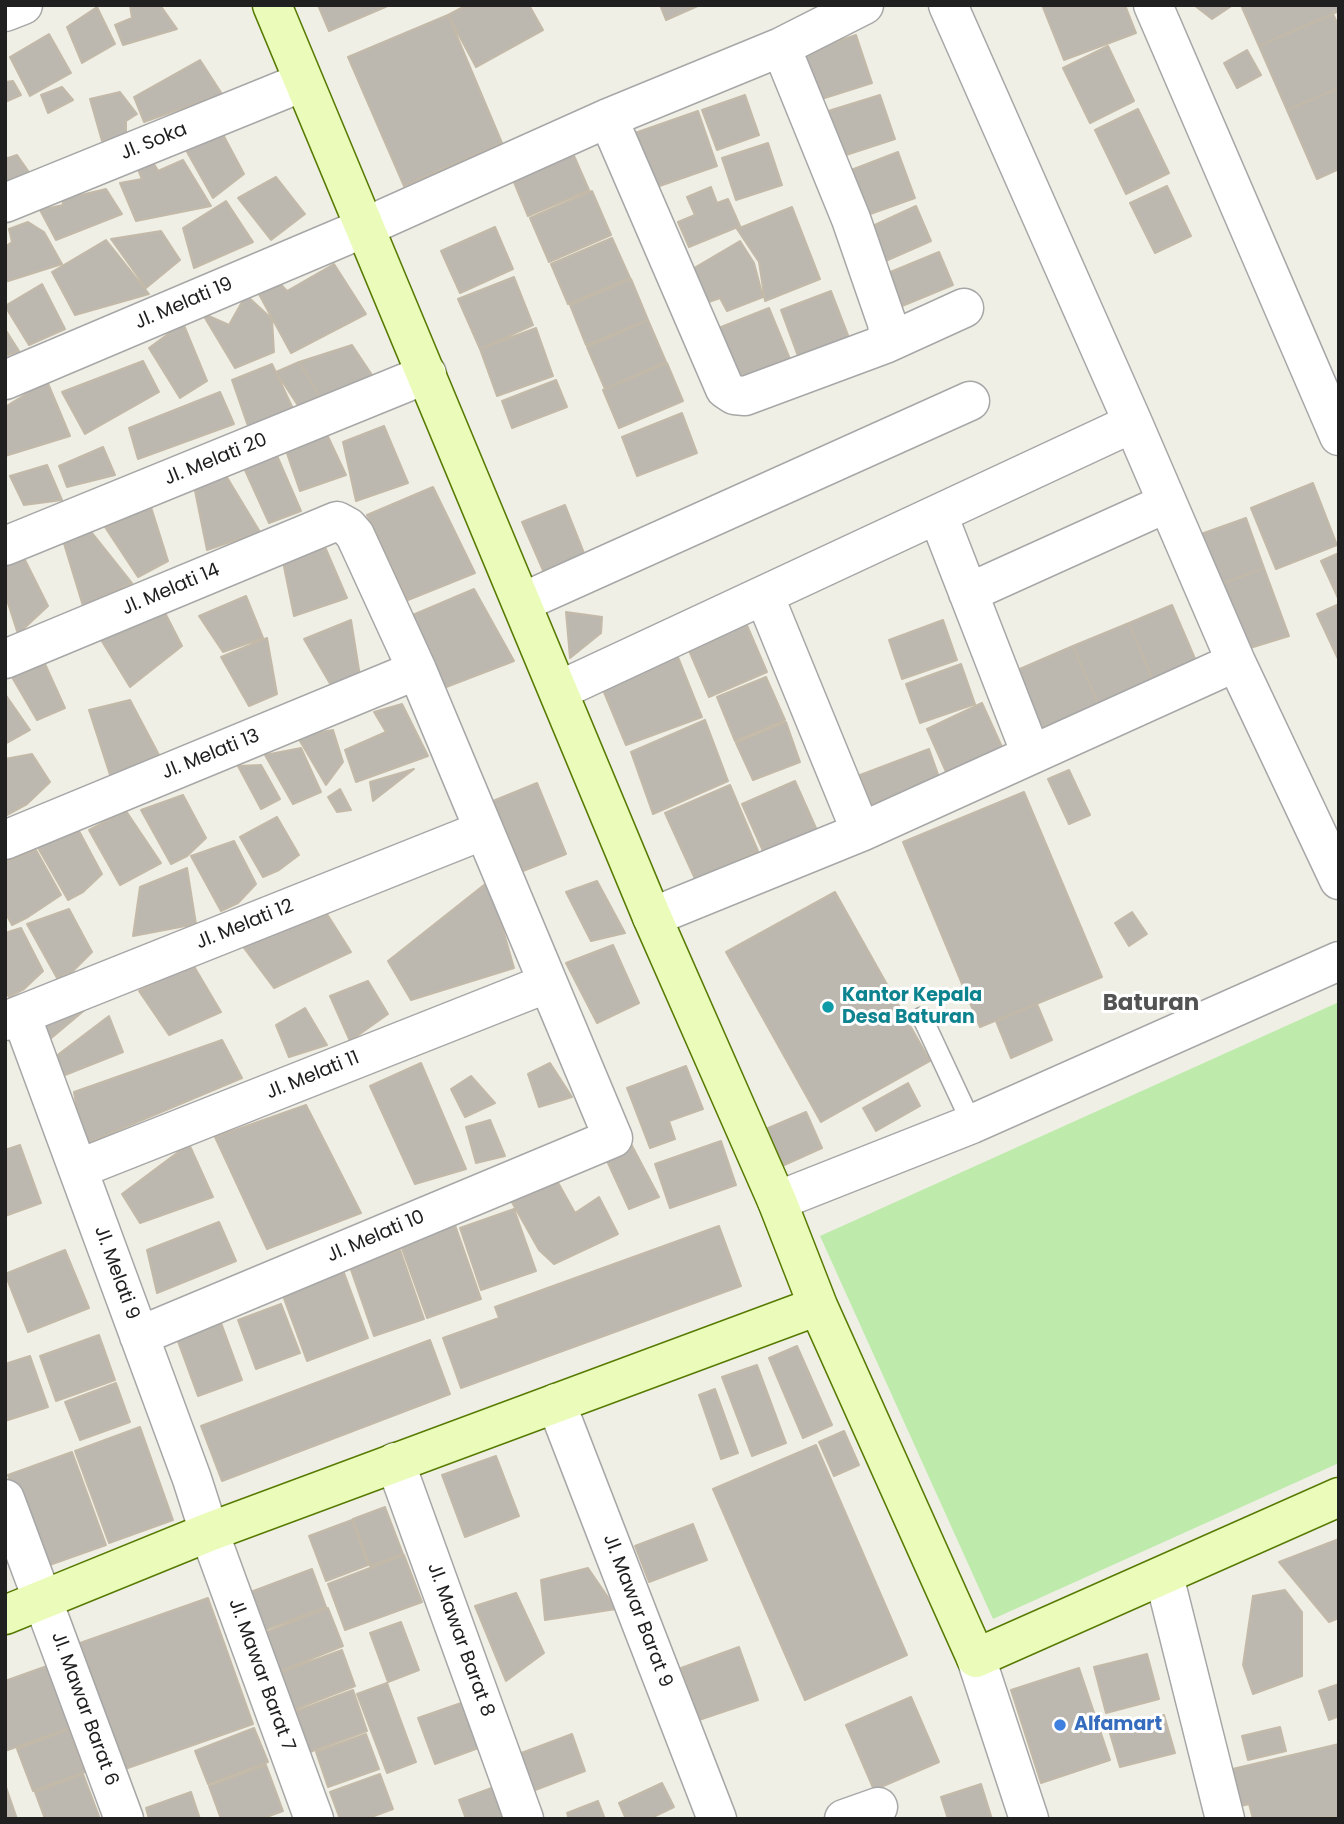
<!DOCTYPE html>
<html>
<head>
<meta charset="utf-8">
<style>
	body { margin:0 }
	#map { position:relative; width:1344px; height:1824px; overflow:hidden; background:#f0efe6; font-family:Poppins,sans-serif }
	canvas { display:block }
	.frame { position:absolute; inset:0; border:7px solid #202020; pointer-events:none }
</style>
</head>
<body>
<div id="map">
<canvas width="1344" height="1824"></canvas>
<div class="frame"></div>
</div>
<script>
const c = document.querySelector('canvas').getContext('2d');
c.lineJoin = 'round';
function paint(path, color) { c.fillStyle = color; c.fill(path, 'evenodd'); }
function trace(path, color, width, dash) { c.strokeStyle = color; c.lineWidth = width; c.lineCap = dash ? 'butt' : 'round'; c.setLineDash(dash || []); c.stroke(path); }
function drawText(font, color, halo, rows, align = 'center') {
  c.font = font + ' Poppins,sans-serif'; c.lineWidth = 6; c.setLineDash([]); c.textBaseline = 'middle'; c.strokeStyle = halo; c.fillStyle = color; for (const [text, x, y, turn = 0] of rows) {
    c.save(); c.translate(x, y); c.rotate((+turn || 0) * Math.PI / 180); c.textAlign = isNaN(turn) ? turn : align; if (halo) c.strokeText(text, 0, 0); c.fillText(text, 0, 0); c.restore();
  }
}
paint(new Path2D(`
	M1339,1002V1463L993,1619L820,1236Z`), '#beebab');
const building = new Path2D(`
	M130,5H160L177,29L123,45L115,25L132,18Z
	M318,5H390L329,31Z
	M467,5H529L543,30L476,67L448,15Z
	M660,5H700L666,20Z
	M1042,5H1125L1136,33L1064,60Z
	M1194,5H1233L1212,19Z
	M1241,5H1336L1339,11L1259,46Z
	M97,7L115,44L82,63L67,27Z
	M1333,14L1339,27V88L1287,110L1259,46Z
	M448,15L502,143L404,186L348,57Z
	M49,34L71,73L30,96L10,57Z
	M856,35L872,83L812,102L796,55Z
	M1108,46L1134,101L1090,123L1063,68Z
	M1247,50L1261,75L1237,88L1224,63Z
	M200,60L222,94L144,122L134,97Z
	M13,81L21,95L5,102V82Z
	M62,87L73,100L48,113L41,95Z
	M1339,88V169L1317,179L1287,110Z
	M120,92L137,114L126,121V136L102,141L90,99Z
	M745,95L759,135L717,150L702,110Z
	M880,95L895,139L840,157L825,112Z
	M1138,109L1169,173L1126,194L1095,130Z
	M698,111L717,166L651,189L632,134Z
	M218,125L244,174L213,198L182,143Z
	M768,143L782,185L736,200L722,158Z
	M571,149L589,190L528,216L511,175Z
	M898,152L915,198L862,217L846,172Z
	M17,155L33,178L5,184V159Z
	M150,157L158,171L183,160L211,206L136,221L120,183L142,179L135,162Z
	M276,177L305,214L271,240L238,198Z
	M1167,186L1191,236L1155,253L1130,203Z
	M711,187L717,203L728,199L740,226L689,247L678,222L695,215L687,197Z
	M73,189L81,195L106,189L122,214L56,240L40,210L63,205L62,194Z
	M592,191L611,235L549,262L530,218Z
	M226,201L253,242L194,268L183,228Z
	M916,206L931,241L881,263L866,229Z
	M792,207L820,279L765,301L759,262L737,229Z
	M28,222L44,232L62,264L5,282V247L12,242L9,229Z
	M495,227L513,269L460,293L441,251Z
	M161,231L180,260L146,288L111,239Z
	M612,238L630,278L568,304L551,264Z
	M106,240L149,294L75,315L52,272Z
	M740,241L754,263L763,297L727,311L720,298L706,303L689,271Z
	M939,252L953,285L902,306L888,273Z
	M334,264L366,314L291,353L254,285L272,275L287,291Z
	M514,277L533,325L480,349L458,299Z
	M631,279L648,320L586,345L570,305Z
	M42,284L65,329L29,345L5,306Z
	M831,291L853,348L802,367L781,310Z
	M246,295L272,319L274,352L235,368L202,313L229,325Z
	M769,308L792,364L739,381L716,329Z
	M648,320L666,362L605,389L587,347Z
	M183,323L207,381L180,398L149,348Z
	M536,328L553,376L497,396L480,349Z
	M5,329L19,351L5,356Z
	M352,345L376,381L323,401L299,362Z
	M143,361L159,392L85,434L62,392Z
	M299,362L323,401L301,410L276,372Z
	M667,363L683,401L619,428L603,390Z
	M272,364L295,413L249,429L232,380Z
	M556,380L567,407L512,428L502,401Z
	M47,381L70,436L5,456V407Z
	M220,392L234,424L138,459L129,428Z
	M682,413L697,453L637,476L622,437Z
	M323,426L346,475L300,491L283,442Z
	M384,426L408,483L356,501L343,442Z
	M103,447L115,475L67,487L59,466Z
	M275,451L301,511L269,523L244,468Z
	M47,465L62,500L24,505L10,476Z
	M225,474L260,532L207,550L195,491Z
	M1313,483L1337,545L1276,569L1251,508Z
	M433,487L475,573L408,600L367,515Z
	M565,505L586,558L545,575L522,522Z
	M151,507L168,561L138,577L105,527Z
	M1246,518L1264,568L1219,585L1201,534Z
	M89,529L132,583L83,606L62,537Z
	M322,540L347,598L294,616L282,557Z
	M1339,553V600L1321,561Z
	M24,558L48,606L18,634L5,594V563Z
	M1264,568L1289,636L1250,648L1219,585Z
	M474,589L514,661L441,689L408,617Z
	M246,596L263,638L223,652L199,616Z
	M160,603L182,646L130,687L95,630Z
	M1339,604V661L1317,614Z
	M1172,605L1196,661L1153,680L1129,623Z
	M566,612L602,617L601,633L570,658Z
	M351,620L360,676L332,687L304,639Z
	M943,620L957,660L902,679L889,640Z
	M746,623L767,672L709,697L688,648Z
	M1129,623L1153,680L1098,704L1073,646Z
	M267,638L277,694L249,706L221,657Z
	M1073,646L1098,704L1040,729L1015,671Z
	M676,652L702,717L626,745L601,685Z
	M45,664L65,708L37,720L9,672Z
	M961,664L975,704L920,723L906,684Z
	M766,677L785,720L735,741L717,697Z
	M5,694L30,730L5,744Z
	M130,700L159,755L111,778L89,710Z
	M982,703L1007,758L951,783L927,729Z
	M402,704L428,756L356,782L345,750L386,732L374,712Z
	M705,720L728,781L653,814L631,752Z
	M786,722L800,762L753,780L736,743Z
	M333,730L343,762L326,785L297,736Z
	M301,748L321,792L293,804L265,755Z
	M929,749L939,777L871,805L860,775Z
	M32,754L50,782L27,804L5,816V759Z
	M261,765L280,799L261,809L238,766Z
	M414,769L373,801L370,782Z
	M1069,770L1090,815L1069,824L1048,779Z
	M795,781L820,837L767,860L742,804Z
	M537,783L566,854L523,871L493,801Z
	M730,785L758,851L696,881L665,813Z
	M340,789L351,810L337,812L328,797Z
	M1024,792L1102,977L980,1027L903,842Z
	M183,795L206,838L187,856L171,864L141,810Z
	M126,811L161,863L120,885L89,830Z
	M277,817L299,855L279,870L263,877L240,837Z
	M79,831L102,874L83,892L68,900L37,846Z
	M234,841L256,884L238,903L221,911L191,856Z
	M36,850L61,895L28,917L12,925L5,912V862Z
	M187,868L196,924L133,936L140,887Z
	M489,881L514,968L411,1000L388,961Z
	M597,881L625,933L591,941L566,892Z
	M835,892L930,1061L821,1122L726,952Z
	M69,909L92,952L73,971L57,978L27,924Z
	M1132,912L1147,934L1129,946L1115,923Z
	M327,914L351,952L274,988L241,944Z
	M21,928L43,971L24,989L9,997L5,991V933Z
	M613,945L639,1003L597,1023L566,963Z
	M192,963L221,1012L169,1035L139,991Z
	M368,981L388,1014L350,1041L330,996Z
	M99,998L43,1045L37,1026Z
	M1037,1004L1052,1040L1011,1058L996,1021Z
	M305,1008L327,1045L289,1057L276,1025Z
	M109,1016L123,1052L65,1075L51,1060Z
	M222,1040L242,1078L83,1145L74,1092Z
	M421,1063L466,1169L415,1184L370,1086Z
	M550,1063L572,1097L539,1107L528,1074Z
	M686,1066L703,1109L669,1121L675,1139L650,1148L627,1088Z
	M471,1076L495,1103L465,1117L451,1089Z
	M908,1083L920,1106L876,1131L863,1108Z
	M306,1105L361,1213L267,1249L215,1137Z
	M806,1112L822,1148L782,1166L766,1129Z
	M490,1120L505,1156L476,1163L466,1127Z
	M721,1141L736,1185L670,1208L655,1164Z
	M630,1142L659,1197L629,1209L603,1152Z
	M189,1144L213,1197L140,1223L122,1194Z
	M20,1145L41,1203L5,1216V1150Z
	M556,1179L575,1213L599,1197L618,1234L554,1264L539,1250L509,1197Z
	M514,1209L536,1271L481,1290L460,1228Z
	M219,1222L236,1261L157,1293L147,1250Z
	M455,1225L481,1299L427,1318L400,1243Z
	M719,1226L741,1286L461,1388L443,1338L499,1318L495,1307Z
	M65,1250L89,1308L28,1332L5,1274Z
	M400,1250L424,1319L374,1336L350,1267Z
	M343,1270L368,1338L307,1361L282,1293Z
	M281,1304L300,1353L256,1369L238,1320Z
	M220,1320L242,1380L198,1396L176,1336Z
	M99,1335L115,1380L56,1401L40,1356Z
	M430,1340L450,1394L222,1481L201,1426Z
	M797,1346L832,1425L803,1438L769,1358Z
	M30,1356L48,1407L5,1421V1364Z
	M757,1365L786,1443L752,1456L722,1377Z
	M116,1383L130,1422L80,1440L65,1402Z
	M715,1389L738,1453L721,1459L699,1395Z
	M140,1427L173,1520L109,1543L75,1451Z
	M844,1431L859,1465L834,1476L819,1442Z
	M816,1445L907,1655L805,1700L713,1489Z
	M72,1452L106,1545L41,1568L8,1475Z
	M496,1456L519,1516L465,1537L442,1475Z
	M385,1507L403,1554L370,1566L353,1519Z
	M352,1520L368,1565L326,1581L309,1536Z
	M693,1524L707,1560L649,1582L635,1546Z
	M1339,1539V1618L1329,1622L1279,1562Z
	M404,1555L422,1602L345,1630L328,1584Z
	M588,1568L616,1609L545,1620L541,1580Z
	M312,1569L326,1607L254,1634L240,1596Z
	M1285,1590L1302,1612V1676L1253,1694L1243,1665L1253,1596Z
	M516,1593L544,1653L506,1681L475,1606Z
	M208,1598L253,1724L125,1769L80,1643Z
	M328,1608L343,1646L271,1675L256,1636Z
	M401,1622L419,1670L388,1682L370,1633Z
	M739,1647L758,1700L699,1720L681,1668Z
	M342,1650L355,1686L293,1710L271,1676Z
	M1147,1654L1159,1699L1106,1713L1094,1667Z
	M47,1666L70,1728L5,1751V1681Z
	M1079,1668L1110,1760L1041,1783L1011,1690Z
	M387,1683L416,1762L387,1773L357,1694Z
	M1339,1684V1716L1329,1720L1319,1691Z
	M353,1690L367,1731L307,1753L291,1713Z
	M911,1697L939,1762L874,1790L846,1725Z
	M464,1702L481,1747L435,1764L418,1718Z
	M1164,1715L1175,1753L1120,1767L1109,1730Z
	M1280,1727L1286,1751L1248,1760L1242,1736Z
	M254,1728L268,1762L208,1784L195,1751Z
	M69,1729L85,1772L33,1791L17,1749Z
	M366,1734L379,1769L328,1787L316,1752Z
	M572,1734L585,1771L530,1792L516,1755Z
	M1339,1744V1817L1253,1819L1249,1804L1233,1808L1224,1771Z
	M266,1765L283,1811L261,1819H221L209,1786Z
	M83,1774L100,1819H45L35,1792Z
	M380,1774L393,1809L366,1819H340L330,1792Z
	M662,1783L674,1807L649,1819H626L619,1803Z
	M5,1784L17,1819H5Z
	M981,1784L992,1819H948L941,1797Z
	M497,1786L510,1819H466L459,1800Z
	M191,1792L200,1819H149L146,1808Z
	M598,1801L605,1819H569L567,1813Z`);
paint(building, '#bdb8af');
trace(building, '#c3b9a8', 2);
const lane = new Path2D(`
	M922,1017L972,1124`);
const street = new Path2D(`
	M1153,5L1339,436
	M5,12L23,5
	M608,118L725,389L734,395L745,396L885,344L888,333L887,323L851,219L781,47
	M5,203L303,82
	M885,344L964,308
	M5,380L345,236L608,118L781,47L864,5
	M938,515L1031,754
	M5,546L427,374
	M968,593L1167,503
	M764,595L861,832
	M523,602L970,401
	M5,659L337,521L348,527L355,535L417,670L613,1138L139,1336
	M1236,662L1339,880
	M560,690L1133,423L948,5
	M5,840L417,670
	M652,917L861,832L1236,662L1133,423
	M21,1015L192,1479L209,1532L314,1819
	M5,1021L484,830
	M78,1169L548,983
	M777,1201L972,1124L1339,961
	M556,1403L717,1819
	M395,1462L524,1819
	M5,1499L124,1819
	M1164,1576L1225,1819
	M976,1658L1029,1819
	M844,1819L878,1807`);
const secondary = new Path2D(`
	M272,5L652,917L777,1201L818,1306
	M5,1615L209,1532L818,1306L976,1658L1339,1497`);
trace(lane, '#a7a7a7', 22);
trace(street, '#a7a7a7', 41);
trace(secondary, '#577b02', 41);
trace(lane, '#fff', 19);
trace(street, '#fff', 38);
trace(secondary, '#ebfbb9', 38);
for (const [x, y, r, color] of [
	[828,1007,7,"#0f9aa8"],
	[1060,1725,7,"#3f7fe0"]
]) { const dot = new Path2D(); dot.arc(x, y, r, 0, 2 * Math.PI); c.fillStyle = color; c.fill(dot); trace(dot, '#fff', 2.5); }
drawText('19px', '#202020', '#fff', [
	["Jl. Soka",154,142,-22],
	["Jl. Melati 19",184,304,-23],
	["Jl. Melati 20",216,460,-22],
	["Jl. Melati 14",171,590,-23],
	["Jl. Melati 13",211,755,-22],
	["Jl. Melati 12",245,925,-22],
	["Jl. Melati 11",313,1076,-22],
	["Jl. Melati 10",376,1237,-23],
	["Jl. Melati 9",116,1273,70],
	["Jl. Mawar Barat 9",637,1611,69],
	["Jl. Mawar Barat 8",460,1640,70],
	["Jl. Mawar Barat 7",261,1675,70],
	["Jl. Mawar Barat 6",84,1709,70]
]);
drawText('bold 19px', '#0d838f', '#fff', [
	["Kantor Kepala",842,996],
	["Desa Baturan",842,1018]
], 'left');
drawText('bold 19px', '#366cbe', '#fff', [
	["Alfamart",1074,1725]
], 'left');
drawText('bold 23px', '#535353', '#fff', [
	["Baturan",1151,1004]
]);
</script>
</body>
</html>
